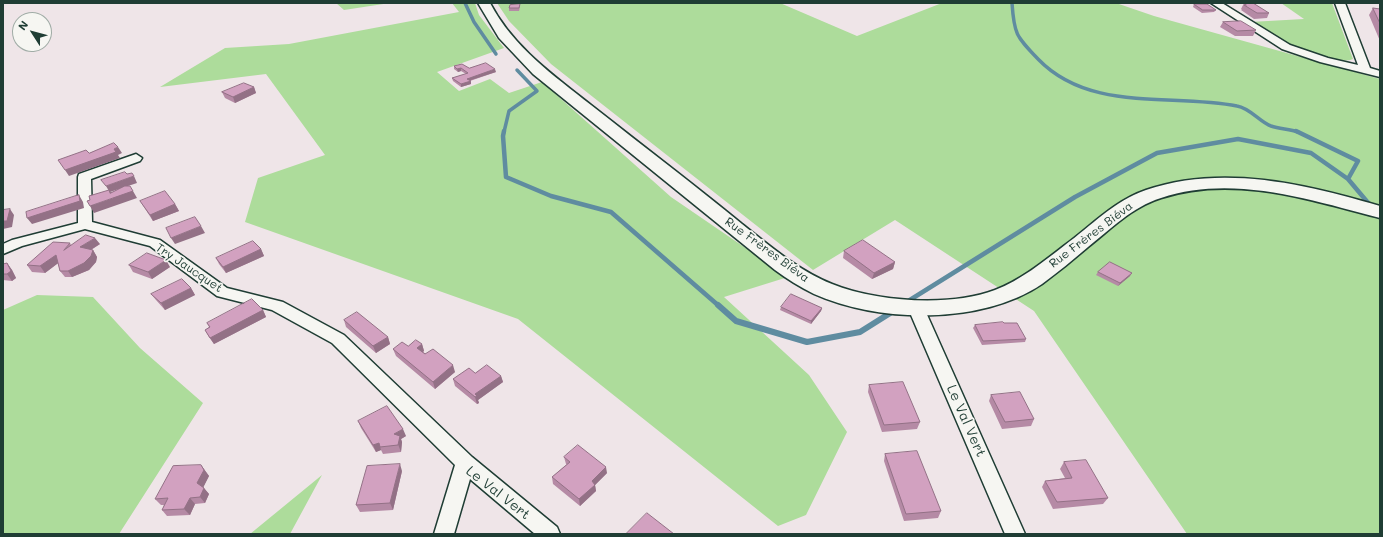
<!DOCTYPE html>
<html>
<head>
<meta charset="utf-8">
<style>
	body { margin:0 }
	#map { position:relative; width:1383px; height:537px; overflow:hidden; background:#efe5e8; font-family:Mali,sans-serif }
	canvas { display:block }
	.frame { position:absolute; inset:0; border:4px solid #1f3d34; pointer-events:none }
	.north { position:absolute; left:12px; top:12px; width:40px; height:40px; box-sizing:border-box; background:#f6f6f2; border:1px solid #a0aca6; border-radius:50%; rotate:306deg; font-size:11px; font-weight:700; line-height:16px; text-align:center; color:#1f3d34 }
	.north::after { content:''; display:block; margin:auto; width:14px; height:18px; background:#1f3d34; clip-path:polygon(50% 0,100% 100%,50% 72%,0 100%) }
</style>
</head>
<body>
<div id="map">
<canvas width="1383" height="537"></canvas>
<div class="frame"></div>
<div class="north">N</div>
</div>
<script>
const c = document.querySelector('canvas').getContext('2d');
c.lineJoin = 'round';
function paint(path, color) { c.fillStyle = color; c.fill(path, 'evenodd'); }
function trace(path, color, width, dash) { c.strokeStyle = color; c.lineWidth = width; c.lineCap = dash ? 'butt' : 'round'; c.setLineDash(dash || []); c.stroke(path); }
function drawText(font, color, halo, rows, align = 'center') {
  c.font = font + ' Mali,sans-serif'; c.lineWidth = 3.5; c.setLineDash([]); c.textBaseline = 'middle'; c.strokeStyle = halo; c.fillStyle = color; for (const [text, x, y, turn = 0] of rows) {
    c.save(); c.translate(x, y); c.rotate((+turn || 0) * Math.PI / 180); c.textAlign = isNaN(turn) ? turn : align; if (halo) c.strokeText(text, 0, 0); c.fillText(text, 0, 0); c.restore();
  }
}
paint(new Path2D(`
	M336,3H390L344,10Z
	M452,3H475L479,15L504,48L437,72L459,91L490,79L509,93L542,82L671,197L788,277L724,297L809,375L847,432L806,515L778,526L518,319L245,222L258,178L325,155L266,74L160,87L225,48L289,44L459,12Z
	M497,3H780L857,36L942,3H1116L1154,16L1380,79V534H1187L1034,311L895,220L813,270L551,64L509,21Z
	M1281,3H1332L1353,59C1328,68 1272,35 1250,22L1304,19Z
	M37,295L93,297L140,348L203,403L119,534H3V310Z
	M322,475L290,534H250Z`), '#addc9b');
trace(new Path2D(`
	M465,3L474,22L496,54
	M1012,3C1014,34 1016,36 1038,59C1090,113 1171,93 1237,106C1250,108 1260,122 1271,126C1280,129 1290,129 1298,132
	M504,132L509,111L537,91L517,70`), '#5f8ca0', 3.5);
trace(new Path2D(`
	M504,131L503,136L506,177L551,196L611,212L719,306
	M1296,131L1358,161L1348,179
	M905,303L1075,197L1157,153L1238,139L1311,153L1348,179L1380,217`), '#5f8ca0', 4.5);
trace(new Path2D(`
	M718,305L736,321L807,342L860,332L895,310`), '#5f8ca0', 6);
const street = new Path2D(`
	M1211,3H1222L1290,45L1328,58L1358,65L1335,3H1345L1370,68L1380,71V77L1320,62L1282,49Z
	M136,154L142,158L140,161L91,179L92,222L160,240L227,288L283,302L344,335L472,457L557,527L560,534H535L470,479L454,534H434L455,465L332,343L272,310L217,296L150,246L85,229L22,246L3,254V244L12,240L78,223V177L79,174Z
	M916,302L922,304L924,308L1025,534H1005L908,308L910,304Z`);
const secondary = new Path2D(`
	M478,3H490C513,47 553,75 591,105C619,127 646,148 673,169C696,187 719,205 742,224C770,246 799,271 832,284C877,302 950,307 995,290C1021,280 1043,262 1065,245C1091,226 1114,201 1146,190C1222,164 1306,184 1380,206V218C1310,200 1233,174 1161,198C1132,207 1111,229 1088,247C1073,260 1058,272 1042,284C982,325 878,323 814,294C800,287 787,279 775,270L533,74L499,38Z`);
trace(street, '#1f3d34', 3);
trace(secondary, '#1f3d34', 3);
paint(street, '#f6f6f2');
paint(secondary, '#f6f6f2');
paint(new Path2D(`
	M1244,3L1269,13L1267,18L1254,19L1241,10L1242,9H1241Z
	M520,4V7L519,11H509V8Z
	M1194,4L1216,10L1214,12L1202,13L1193,7Z
	M1373,8L1380,9V41L1369,15Z
	M1223,22L1256,30L1253,36H1235L1220,27Z
	M454,66L469,68L496,72L470,81L471,84L461,87L453,81L452,78L466,74L461,71L458,72L454,69Z
	M254,87L256,93L235,103L225,98L222,92Z
	M140,201L175,204L179,211L153,221Z
	M70,243L71,245L100,244L91,250H93L97,257L96,262L89,270L72,277H65L60,271L58,263L45,273L32,272L27,265Z
	M261,249L264,256L226,273L219,264L216,258Z
	M844,251L895,262L893,269L872,279L843,258Z
	M3,262L4,264L7,263L12,270L16,278L12,281L3,280Z
	M129,265L170,267L152,279L133,272Z
	M1098,272L1130,276L1118,286L1096,275Z
	M191,288L195,295L165,310L156,300L151,294Z
	M781,307L822,308L821,311L811,324L780,310Z
	M263,310L266,317L214,344L209,337L205,330L209,327L207,323Z
	M344,320L388,337L390,344L376,353L346,327Z
	M1004,323L1026,339L1025,342L982,345L973,328L975,325Z
	M422,344L424,351L423,352L455,372L435,389L396,356L393,349L408,346Z
	M475,373L501,376L503,382L478,400L479,403L477,404L455,386L453,379Z
	M869,385L920,422L917,429L882,432L868,392Z
	M991,395L1034,419L1031,426L1002,429L989,401Z
	M358,421L406,436L401,439L402,442L401,452L383,454L381,450L376,452L361,428Z
	M885,454L941,511L938,518L904,521L884,461Z
	M564,457L607,473L595,485L596,491L580,506L553,484L552,477L567,464H566Z
	M1064,462L1108,498L1103,504L1053,509L1042,487L1045,481L1065,478L1060,469Z
	M201,465L209,476L203,487L209,494L205,503L195,504L190,515L167,516L162,510L164,505H161L155,499Z
	M402,471L393,510L360,512L356,505Z`), '#b58aa5');
paint(new Path2D(`
	M461,68V71L458,72L457,69Z
	M495,69L496,72L468,81L467,79Z
	M471,81V84L461,87V84Z
	M254,87L256,93L235,103L233,97Z
	M118,147L122,153L118,155L120,158L69,176L65,170Z
	M134,176L137,183L110,192L133,191L137,198L94,213L90,206L113,198L106,186Z
	M79,195L83,202L84,208L32,224L27,218Z
	M175,204L179,211L153,221L150,215Z
	M10,209L14,215L12,227L3,229V221Z
	M201,226L205,233L175,244L171,238Z
	M95,238L100,244L84,254L80,247Z
	M261,249L264,256L226,273L223,267Z
	M93,250L97,257L96,262L89,270L72,277L68,271Z
	M56,255L61,261L45,273L40,266Z
	M166,260L170,267L152,279L148,272Z
	M895,262L893,269L872,279L874,273Z
	M7,263L12,270L16,278L12,281L7,274Z
	M1132,273L1130,276L1118,286L1120,283Z
	M191,288L195,295L165,310L161,303Z
	M822,308L821,311L811,324V321Z
	M263,310L266,317L214,344L210,338Z
	M388,337L390,344L376,353L373,346Z
	M422,344L424,351L420,354L417,348Z
	M453,365L455,372L435,389L433,382Z
	M501,376L503,382L478,400L479,403L477,404L475,397V394Z
	M403,429L406,436L401,439L402,442L401,452L394,434Z
	M379,443L381,450L376,452L373,445Z
	M400,464L402,471L393,510L390,503Z
	M201,465L209,476L202,490L197,483Z
	M606,467L607,473L595,485L596,491L580,506L579,499L592,481Z
	M204,488L209,494L205,503L200,497Z
	M190,498L195,504L190,515L184,509Z`), '#937186');
const building = new Path2D(`
	M1244,3H1253L1269,13H1257L1244,5H1246Z
	M520,4L519,8H509L510,5Z
	M1194,4H1207L1216,10H1203Z
	M1373,8L1380,9V23Z
	M1241,21L1256,30L1237,31L1223,22Z
	M486,63L495,69L467,79L471,81L461,84L452,78L468,73L461,68L457,69L454,66L462,64L469,68Z
	M244,83L254,87L233,97L222,92Z
	M114,143L118,147L114,149L116,152L65,170L58,160L86,150L89,153Z
	M125,172L127,174L132,173L134,176L106,186L101,180Z
	M125,186H130L133,191L90,206L87,201L90,200L89,196L109,190L110,193Z
	M165,191L175,204L150,215L140,201Z
	M79,195L80,201L27,218L26,212Z
	M10,209L7,221H3V210Z
	M195,217L201,226L171,238L166,228Z
	M86,235L95,238L80,247L93,250L91,256L84,263L68,271H60L56,255L40,266L27,265L53,242L70,243L64,250Z
	M863,240L895,262L874,273L844,251Z
	M253,241L261,249L223,267L216,258Z
	M147,253L166,260L148,272L129,265Z
	M1110,262L1132,273L1120,283L1098,272Z
	M3,263V264L7,263L11,271L7,274H3Z
	M182,279L191,288L161,303L151,294Z
	M791,294L822,308L811,321L781,307Z
	M252,299L263,310L210,338L205,330L210,327L207,323Z
	M357,312L388,337L373,346L344,320Z
	M1003,322L1004,323H1017L1026,339L983,341L975,325Z
	M416,340L422,344L417,348L425,354L433,349L453,365L433,382L393,349L402,342L408,346Z
	M487,365L501,376L475,394L477,396L475,397L453,379L469,368L475,373Z
	M903,382L920,422L884,425L869,385Z
	M1020,392L1034,419L1005,422L991,395Z
	M387,406L403,429L394,434L400,436L398,445L380,447L379,443L373,445L358,421Z
	M578,445L606,467L592,481L595,485L579,499L552,477L570,462L564,457Z
	M917,451L941,511L906,514L885,454Z
	M1086,460L1108,498L1057,502L1045,481L1072,478L1064,462Z
	M400,464L390,503L356,505L367,466Z
	M201,465L204,470L197,483L204,488L200,497L190,498L184,509L162,510L168,498L155,499L173,466Z
	M647,513L674,534H626Z`);
paint(building, '#d2a1c0');
trace(building, '#937186', 1);
drawText('12px', '#1f3d34', '#f6f6f2', [
	["Rue Frères Biéva",1091,235,-37],
	["Rue Frères Biéva",767,250,36],
	["Try Jaucquet",189,268,34]
]);
drawText('14px', '#1f3d34', '#f6f6f2', [
	["Le Val Vert",966,421,66],
	["Le Val Vert",498,493,38]
]);
</script>
</body>
</html>
